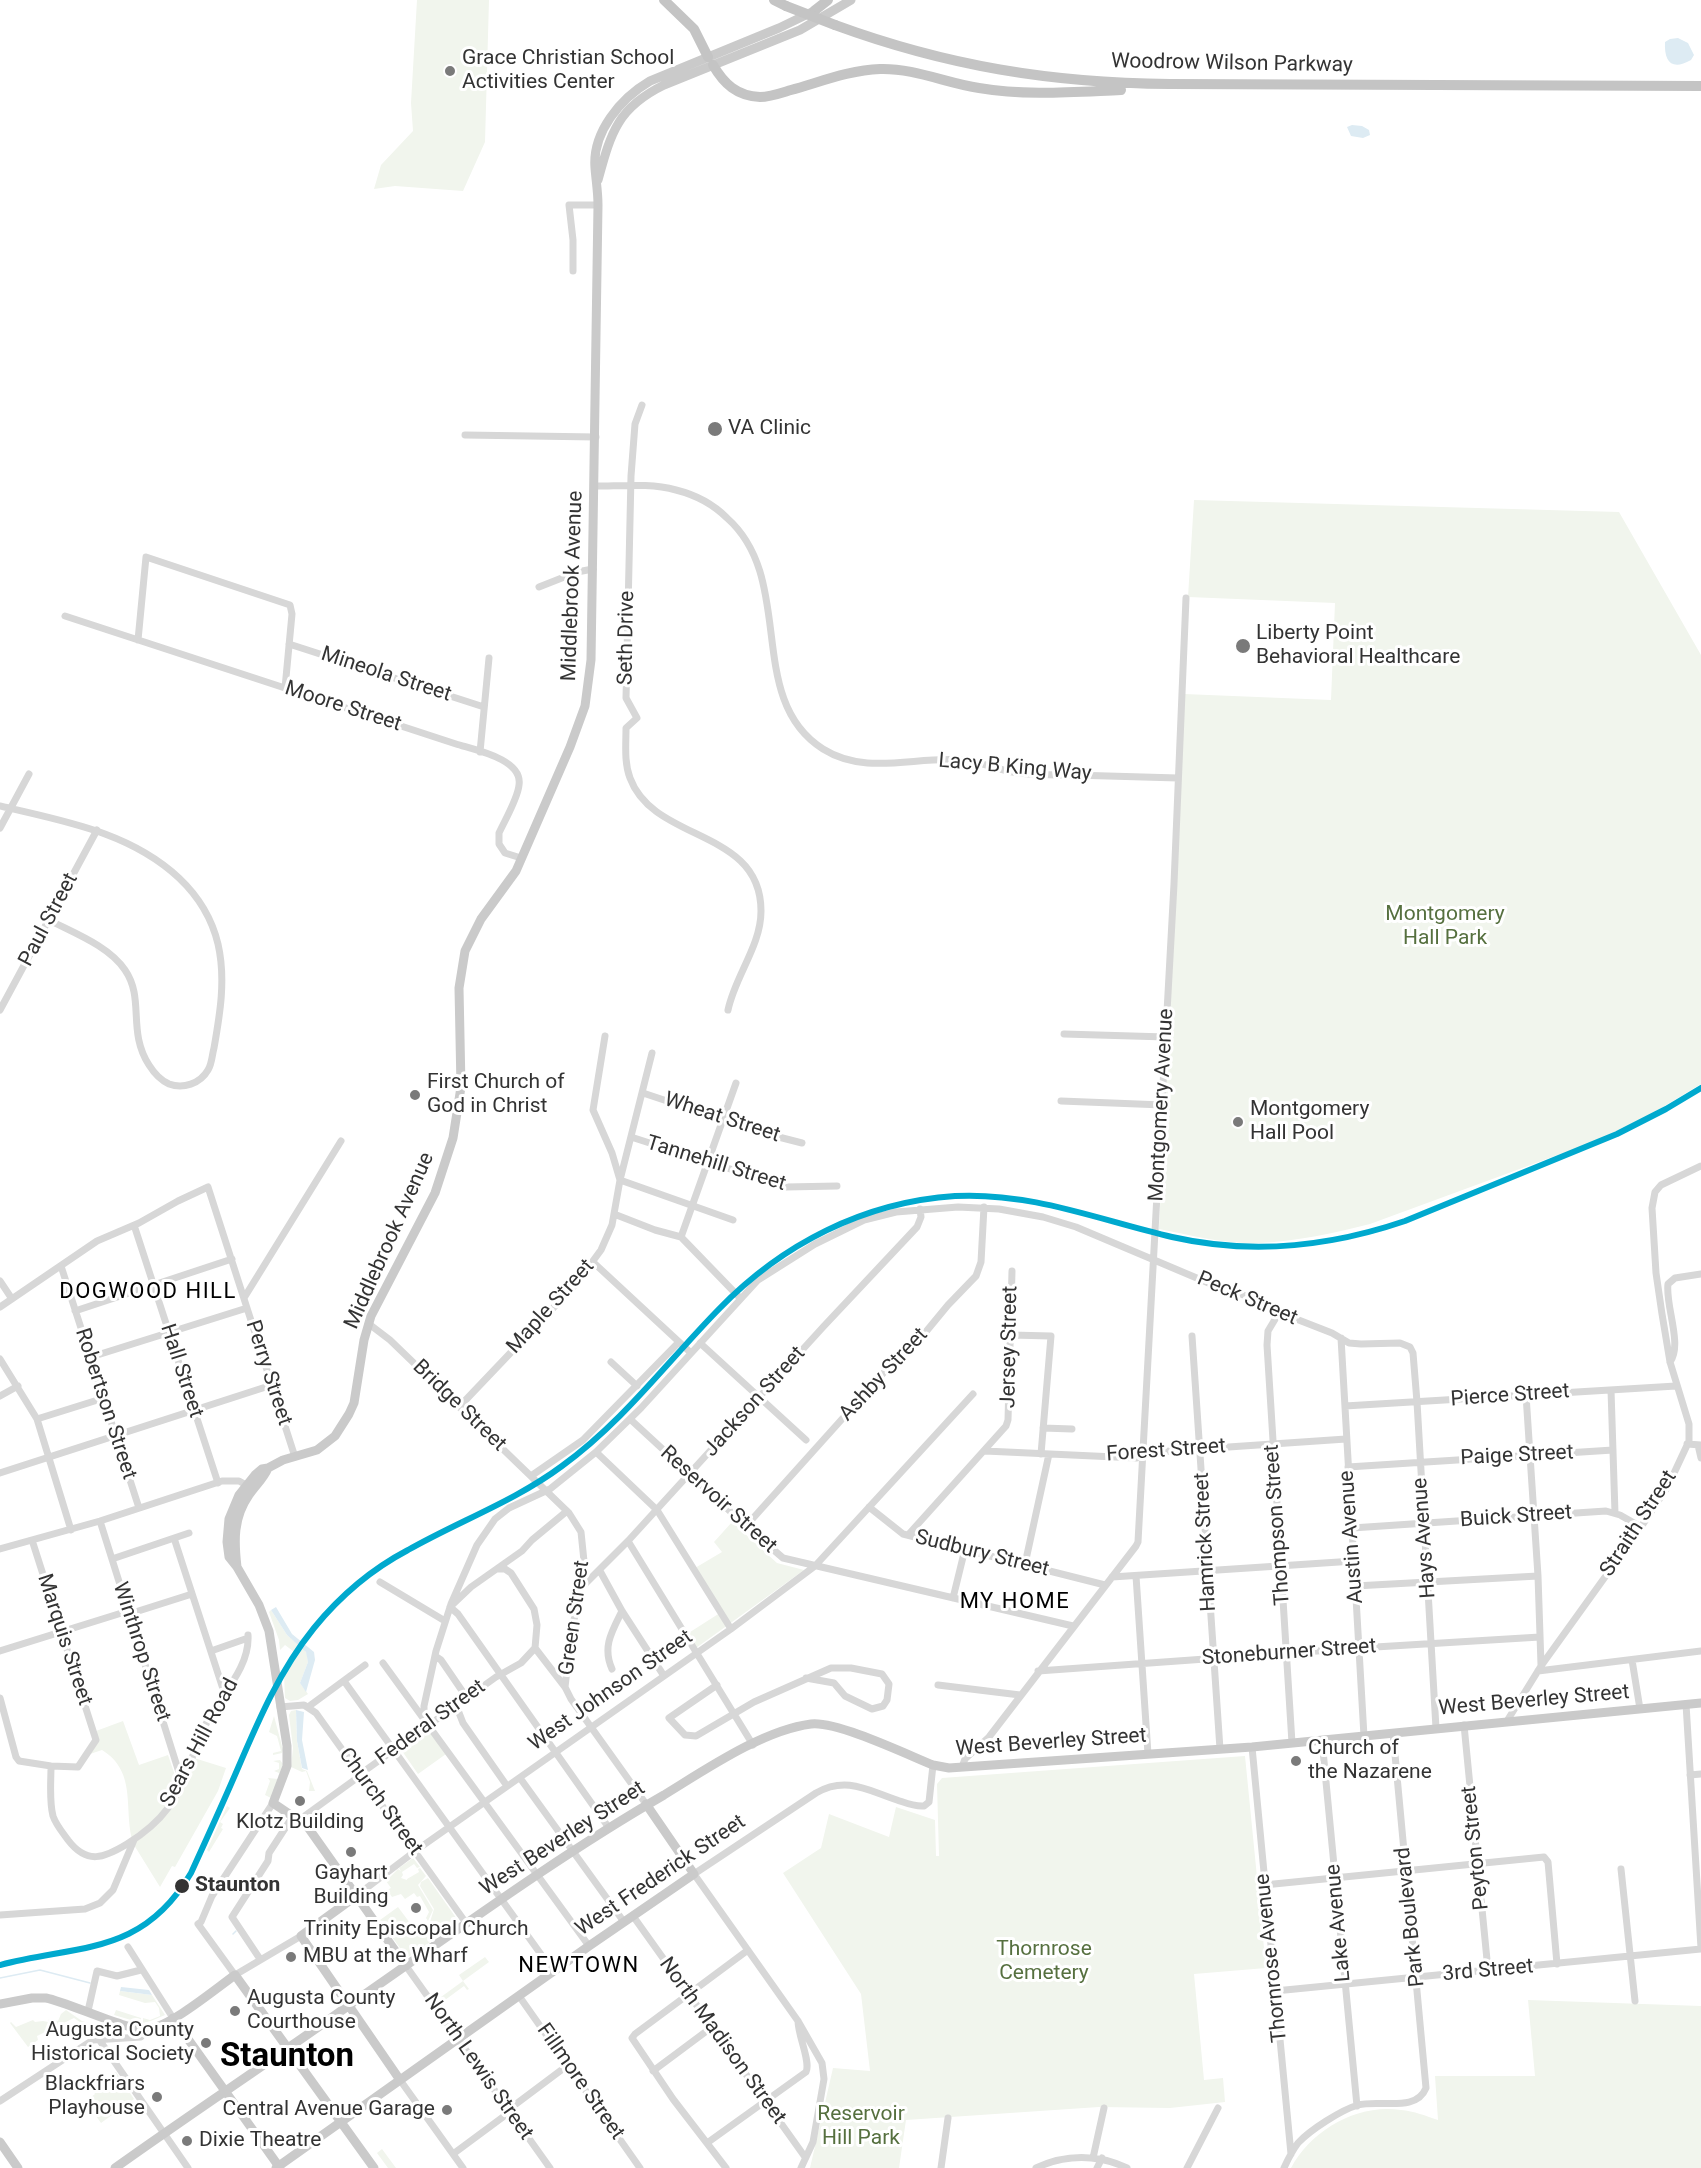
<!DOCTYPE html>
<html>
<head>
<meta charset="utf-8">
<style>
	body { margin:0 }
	canvas { display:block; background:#fff }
</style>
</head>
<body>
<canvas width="1701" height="2168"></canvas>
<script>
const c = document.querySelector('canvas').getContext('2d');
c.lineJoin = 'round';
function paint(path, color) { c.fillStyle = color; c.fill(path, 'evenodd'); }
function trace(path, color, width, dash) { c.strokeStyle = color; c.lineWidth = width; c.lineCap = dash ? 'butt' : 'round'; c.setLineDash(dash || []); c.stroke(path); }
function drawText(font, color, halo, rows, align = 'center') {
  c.font = font + ' Roboto,sans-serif'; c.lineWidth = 6; c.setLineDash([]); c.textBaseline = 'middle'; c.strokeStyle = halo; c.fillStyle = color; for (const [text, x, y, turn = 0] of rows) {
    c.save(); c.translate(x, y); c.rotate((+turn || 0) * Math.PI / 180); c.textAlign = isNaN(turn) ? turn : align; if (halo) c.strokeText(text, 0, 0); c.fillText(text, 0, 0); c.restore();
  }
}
paint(new Path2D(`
	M417,0H489L485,142L463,191L395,186L374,189L381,165L413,131L411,103Z
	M1194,500L1619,512L1701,655V1084L1643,1119L1593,1142L1370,1224C1335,1233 1297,1241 1260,1243C1227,1245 1191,1235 1159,1229L1184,694L1331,700L1335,603L1188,597Z
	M732,1522L777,1563L804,1570L696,1648L687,1634L723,1611L695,1568L722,1552L714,1542Z
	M271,1610L287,1635L304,1649L307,1654L308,1662L300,1683L308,1694L298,1700L290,1701L285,1698L284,1674L297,1654L285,1645L280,1650L279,1640L269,1612Z
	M296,1710L297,1741L302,1769L307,1771L315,1791H309L310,1782L306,1771L302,1772L291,1767L293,1748L289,1715L291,1711Z
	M274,1716L283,1750L282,1753L273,1755V1753L281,1751L277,1736L269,1732Z
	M123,1721L139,1765L168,1755L180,1790L194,1758L226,1768L218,1791L175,1867L172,1866L160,1887L134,1845C122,1812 139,1773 102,1750L90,1754L96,1731Z
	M429,1731L446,1754L418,1774L402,1751Z
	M1245,1756L1266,1968L1194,1974L1204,2080L1223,2078L1225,2102L1170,2108L1099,2107L906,2120L899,2168H810L833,2068L870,2071L861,1994L783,1873L821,1848L829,1814L889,1837L896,1807L935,1820L936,1856H939L937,1784L942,1778Z
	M280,1760L283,1764L271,1798L265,1795L270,1781L268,1778L278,1779L279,1773L274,1771L279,1769V1763L273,1761Z
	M227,1806L230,1808L220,1822L223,1824L221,1828L223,1829L209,1852L207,1850Z
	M413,1858L420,1867L417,1868L414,1864L402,1872L403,1875L401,1878L407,1880V1879L419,1872L418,1869L420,1868L426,1876L418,1885L433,1910L428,1921L426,1918L429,1912L420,1896L417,1897L414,1893L405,1899L401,1894L392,1897L387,1890L391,1888L386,1881L398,1869L401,1871L399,1868Z
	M428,1878L459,1922L438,1937L430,1922L434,1909L420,1886L421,1882Z
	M398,1907L413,1927L428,1928L436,1938L407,1958L380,1920Z
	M485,1957L489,1962L463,1981L469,1989L467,1990L464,1986L445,2000L441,1997L463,1981L459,1975Z
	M120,1991L152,1995L165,2015L151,2021L143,2023V2018L150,2020L160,2016L159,2008L155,2002L145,2003L119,1995Z
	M1528,2000L1701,2006V2168H1291C1311,2130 1358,2103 1401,2110C1414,2111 1426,2116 1438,2120L1435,2076H1535Z
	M66,2010L82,2021L96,2025L93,2028L84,2025L74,2018L37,2036L38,2040L28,2047L10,2023L11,2022L16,2027L33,2020L35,2022L43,2021L48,2022L49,2019L58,2021L61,2014Z
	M116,2010L141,2018V2023L114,2015Z
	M116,2072L134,2099L101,2123L96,2116L102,2111L95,2101L89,2105L86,2101L95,2094L92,2089Z
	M382,2149L396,2168H388L377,2153Z`), '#f1f5ed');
paint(new Path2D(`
	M1678,38L1688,43L1694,55L1691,60C1672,71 1664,62 1665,42L1670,39Z
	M1352,125L1362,126L1369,130L1370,135L1363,138L1351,136L1347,127Z
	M276,1607L292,1634L314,1652L315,1660L306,1692L300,1683L308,1662L306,1652L287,1635L271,1610Z
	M296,1710L304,1712L302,1740L308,1770L302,1768L297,1741Z
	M121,1987L149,1990L152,1995L120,1991Z`), '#ddebf3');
trace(new Path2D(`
	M233,1934L236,1931
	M0,1978L40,1970L90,1983`), '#ddebf3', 1.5);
trace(new Path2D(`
	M573,271V240L569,205H598
	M642,405L635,424L631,476L626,698L637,718L626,728C626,745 624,762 630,778C654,843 761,828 761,911C761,946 735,976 728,1010
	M465,435L596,437
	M595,486C622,486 650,483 676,490C696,495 713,504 727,518C797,580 744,699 823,749C866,776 915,756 961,760C981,761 999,771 1019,773C1037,775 1055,775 1073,775C1108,776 1143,777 1178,778
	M539,587L577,572L593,569
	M65,616L456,744C475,750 523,759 519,785C518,798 505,820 499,833V844L505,853L521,858
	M138,640L146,557L290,605L292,614L285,688
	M289,644L484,707
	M480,752L489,658
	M0,806C63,821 130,832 179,878C198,896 212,919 218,944C226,979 220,1014 214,1048C212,1055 212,1064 208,1070C200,1084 183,1089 169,1084C160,1080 154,1073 149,1065C127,1031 145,999 125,970C109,946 74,933 49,920
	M0,828L29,774
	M0,1010L97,830
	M1064,1034L1166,1037
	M605,1036L593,1110L612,1153L620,1180L733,1220
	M643,1093L763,1133L802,1143
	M1061,1101L1163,1105
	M631,1137L786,1187L837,1186
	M614,1214L655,1230L681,1237L740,1298
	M134,1225L218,1483
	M681,1237L736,1083
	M594,1263L691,1353
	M61,1266L139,1508
	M0,1281L12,1299
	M244,1298L341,1141
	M0,1307L97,1241L139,1223L178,1201L208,1187L295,1457
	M75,1311L232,1259
	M1280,1311L1268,1331L1267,1345L1292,1743
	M369,1324L390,1340L569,1513L581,1532L584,1561L570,1644L565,1687
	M1011,1335L1051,1336L1041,1454
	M1192,1336L1220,1749
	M1341,1338L1364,1736
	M700,1343L806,1440
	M91,1357L247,1308
	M0,1359L37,1419L71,1530
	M611,1362L637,1386
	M1670,1362C1683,1345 1665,1305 1668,1284L1675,1278L1701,1274
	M1611,1390L1615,1513
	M1526,1395L1538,1576L1541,1665
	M0,1396L18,1386
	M1345,1406L1676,1386
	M459,1407L576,1284L601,1250L612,1225L620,1180L652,1053
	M37,1419L104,1398
	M630,1419L746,1526L783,1558L1073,1626
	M1043,1428L1072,1429
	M1687,1444L1701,1445
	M1698,1445L1701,1458
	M985,1451L1137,1458L1146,1453L1170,1451L1346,1439
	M596,1452L657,1510L731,1629
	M1348,1467L1613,1450
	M0,1473L272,1385
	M531,1476L583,1440L679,1342
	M869,1507L903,1534L1105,1585
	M567,1511L532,1540L522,1551L471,1587L450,1607L458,1614L609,1828
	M100,1521L182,1782
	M746,1526L887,1369L915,1345L948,1305L976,1276L981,1262L984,1207
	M1352,1528L1606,1511L1620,1515L1641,1527
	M908,1535L1006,1426L1008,1420L1012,1271
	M174,1538L224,1692
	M628,1541L753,1745
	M0,1549L100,1521L222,1481H239L250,1487
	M112,1559L189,1533
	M1025,1564L1049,1454
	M498,1569H505L511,1573L534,1609L537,1625L535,1648L565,1687L571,1699L646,1804
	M600,1571L622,1611L664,1676
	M1136,1576L1148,1754
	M1112,1577L1354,1561
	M380,1582L445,1621
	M1355,1586L1538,1576
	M580,1589L628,1541L824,1326L917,1227L921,1217L920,1209
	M953,1598L965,1549
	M129,1614L192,1594
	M0,1651L128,1611
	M211,1651L248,1638
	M435,1656L441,1660L467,1698
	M1632,1660L1640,1709
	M383,1663L589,1946
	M612,1669C602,1647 612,1631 622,1611
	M1038,1671L1359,1648L1540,1637
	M1538,1671L1701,1651
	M344,1681L553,1971
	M717,1685L669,1718L685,1735L696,1736L754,1702L831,1668H851L882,1674L889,1684L887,1700L883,1706L872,1709L845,1696L834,1683L806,1678
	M938,1685L1020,1695
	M0,1698L16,1757L19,1761L51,1766L78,1767L96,1740L32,1540
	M1686,1704L1701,1948
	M456,1705L463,1723L507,1786
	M280,1707L304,1705L316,1713L466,1923
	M308,1707L365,1665
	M424,1717V1706L436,1651L451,1604L477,1545L495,1519L509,1508L550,1489L596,1452L641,1408L758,1280L815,1244L864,1220L896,1212L958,1207L999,1209L1043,1217L1076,1227L1218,1287L1262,1301L1291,1317L1332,1333L1349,1343L1361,1344L1400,1343L1410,1347L1413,1353L1417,1402L1436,1728
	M1507,1721L1541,1666L1641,1527L1668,1486L1689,1441V1424L1670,1362L1662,1314L1656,1273L1652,1208L1655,1192L1661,1185L1701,1166
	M1464,1725L1488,1970
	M1322,1740L1357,2106
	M1252,1747L1291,2154
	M51,1766C51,1782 49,1801 53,1816C56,1825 63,1833 68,1840C87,1865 104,1858 127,1844C143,1834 157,1823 168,1808C187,1782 193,1748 208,1720C222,1694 250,1667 248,1635
	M962,1767L965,1759L989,1737L1136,1546L1138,1542L1174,884L1186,598
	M1690,1775L1701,1774
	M520,1778L624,1922
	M273,1803L212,1896L201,1922L198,1924L235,1975L301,1936
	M299,1820L357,1778L363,1772L496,1677L521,1663L535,1648
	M1621,1869L1635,2001
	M1264,1885L1544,1857L1548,1862L1557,1964
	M356,1896L418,1849L731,1629L815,1566L973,1394
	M0,1915L85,1909L100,1903L113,1890L134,1840
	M633,1916L805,2157
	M128,1947L173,2018
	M260,1959L232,1917L268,1861L269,1853L293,1816
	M406,1966L550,2168
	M1275,1991L1701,1949
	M519,1996L640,2168
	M88,2011L97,1971L117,1976L141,1970
	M98,2038L188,2168
	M653,2071L712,2027
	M400,2080L463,2168
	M0,2101L93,2040L141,2037L147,2029
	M707,2143L806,2072C811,2062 798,2036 798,2021
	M453,2154L507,2114L512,2107L568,2065
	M1093,2158L1104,2108
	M726,2168L673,2099L632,2038L635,2034L748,1950
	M801,2168L813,2142L824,2079L822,2063L798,2021L694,1874L816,1793C846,1776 867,1790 897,1800C906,1803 915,1807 924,1806L929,1802L933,1765
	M941,2168L948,2118
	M1036,2168C1065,2154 1098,2154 1127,2168
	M1097,2168L1102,2158
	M1187,2168L1218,2108
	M1284,2168C1288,2159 1292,2151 1298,2143C1310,2130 1341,2110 1358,2105C1380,2099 1416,2113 1426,2088L1393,1733`), '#d7d7d7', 7);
trace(new Path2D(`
	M598,180C611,133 617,108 664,85L800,30L851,0
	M237,1567C234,1541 233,1518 249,1495C255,1486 264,1478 268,1468
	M356,1896L301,1936L400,2080
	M406,1966L307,1826L273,1803L287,1766V1746L269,1631L259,1605L237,1567L229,1557L227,1542L229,1519L239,1495L255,1475L262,1469L268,1468L283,1460L317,1450L335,1436L349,1414L354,1403L364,1340L371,1316L435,1193L453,1138L461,1087L459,988L465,951L481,919L516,871L570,747L585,706L591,660L598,205C598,192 596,181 595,168C592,132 621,98 650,81L779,28L812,12
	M0,2004L32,1998H46C70,2003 130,2032 148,2029C171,2026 214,1990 235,1975L374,2168
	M173,2018L280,2168
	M0,2142L18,2168
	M115,2168C192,2113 271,2061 348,2006C452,1934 555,1858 664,1795C705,1770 763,1730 811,1724C837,1721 906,1754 933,1765L949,1768L1252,1747L1701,1703
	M276,2168L589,1946L694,1874L646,1804`), '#cacaca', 9);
trace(new Path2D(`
	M664,0L694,29L708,57
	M774,0L786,6
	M814,11L828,0
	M835,25C947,66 1051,83 1170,84L1701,86
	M713,65C724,84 737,96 760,97C770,97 781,93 791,90C820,82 850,70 880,69C914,68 946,83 979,88C1026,96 1073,92 1121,90`), '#c4c4c4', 10);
trace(new Path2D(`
	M786,6L835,25`), '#c4c4c4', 10);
trace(new Path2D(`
	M0,1965C80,1944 142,1956 191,1873C207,1838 223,1803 238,1768C259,1719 280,1670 314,1628C340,1596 372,1569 408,1550C459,1521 515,1501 562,1466C623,1422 667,1362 719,1309C782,1244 864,1202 955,1196C1031,1192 1099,1220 1172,1237C1251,1255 1329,1247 1405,1221L1617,1134L1666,1109L1701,1088`), '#00a9ce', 6);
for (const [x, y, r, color] of [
	[450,71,6,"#7a7a7a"],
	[715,429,8,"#7a7a7a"],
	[1243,646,8,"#7a7a7a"],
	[415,1095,6,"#7a7a7a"],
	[1238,1122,6,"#7a7a7a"],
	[1296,1761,6,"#7a7a7a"],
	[300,1801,6,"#7a7a7a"],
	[351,1852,6,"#7a7a7a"],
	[182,1886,8,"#333"],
	[416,1908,6,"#7a7a7a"],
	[291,1957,6,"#7a7a7a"],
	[235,2011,6,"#7a7a7a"],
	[206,2043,6,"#7a7a7a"],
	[157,2097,6,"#7a7a7a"],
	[447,2110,6,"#7a7a7a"],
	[187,2141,6,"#7a7a7a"]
]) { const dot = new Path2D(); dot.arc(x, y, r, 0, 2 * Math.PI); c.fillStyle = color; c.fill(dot); trace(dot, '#fff', 2); }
drawText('21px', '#333', '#fff', [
	["Grace Christian School",462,59],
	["Activities Center",462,83],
	["VA Clinic",728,429],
	["Liberty Point",1256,634],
	["Behavioral Healthcare",1256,658],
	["First Church of",427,1083],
	["God in Christ",427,1107],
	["Montgomery",1250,1110],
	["Hall Pool",1250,1134],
	["Church of",1308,1749],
	["the Nazarene",1308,1773],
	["Klotz Building",300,1823,"center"],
	["Gayhart",351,1874,"center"],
	["Building",351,1898,"center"],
	["Trinity Episcopal Church",416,1930,"center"],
	["MBU at the Wharf",303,1957],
	["Augusta County",247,1999],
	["Courthouse",247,2023],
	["Augusta County",194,2031,"right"],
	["Historical Society",194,2055,"right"],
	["Blackfriars",145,2085,"right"],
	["Playhouse",145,2109,"right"],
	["Central Avenue Garage",435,2110,"right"],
	["Dixie Theatre",199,2141]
], 'left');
drawText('21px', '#333', '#fff', [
	["Woodrow Wilson Parkway",1232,64,1],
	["Middlebrook Avenue",573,586,-88],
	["Seth Drive",627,638,-89],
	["Mineola Street",386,675,18],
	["Moore Street",343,707,18],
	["Lacy B King Way",1015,768,5],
	["Paul Street",49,920,-62],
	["Montgomery Avenue",1162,1105,-87],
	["Wheat Street",722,1118,18],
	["Tannehill Street",716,1164,17],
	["Middlebrook Avenue",390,1241,-66],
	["Peck Street",1247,1299,23],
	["Maple Street",551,1307,-48],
	["Jersey Street",1010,1347,-89],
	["Hall Street",181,1371,72],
	["Perry Street",268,1373,72],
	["Ashby Street",884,1375,-47],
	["Pierce Street",1510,1396,-4],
	["Jackson Street",755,1402,-48],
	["Robertson Street",105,1404,72],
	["Bridge Street",459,1406,44],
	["Forest Street",1166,1451,-4],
	["Paige Street",1517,1456,-3],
	["Reservoir Street",718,1500,42],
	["Buick Street",1516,1517,-4],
	["Straith Street",1639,1524,-57],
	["Thompson Street",1278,1525,-94],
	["Austin Avenue",1352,1537,-94],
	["Hays Avenue",1425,1538,-94],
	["Hamrick Street",1206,1542,-93],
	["Sudbury Street",982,1554,14],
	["Green Street",575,1618,-82],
	["Marquis Street",64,1640,72],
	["Winthrop Street",141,1652,72],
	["Stoneburner Street",1289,1653,-4],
	["West Johnson Street",611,1691,-35],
	["West Beverley Street",1534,1701,-5],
	["Federal Street",431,1723,-36],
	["Sears Hill Road",200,1743,-62],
	["West Beverley Street",1051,1743,-4],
	["Church Street",380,1802,54],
	["West Beverley Street",563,1839,-33],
	["Peyton Street",1476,1848,-96],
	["West Frederick Street",661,1876,-34],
	["Park Boulevard",1411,1917,-96],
	["Lake Avenue",1339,1923,-95],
	["Thornrose Avenue",1272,1958,-96],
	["3rd Street",1488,1971,-5],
	["North Madison Street",722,2041,54],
	["North Lewis Street",478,2067,55],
	["Fillmore Street",580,2082,55]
]);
drawText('21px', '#56703f', '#fff', [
	["Montgomery",1445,915],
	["Hall Park",1445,939],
	["Thornrose",1044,1950],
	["Cemetery",1044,1974],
	["Reservoir",861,2115],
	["Hill Park",861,2139]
]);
drawText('bold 21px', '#333', '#fff', [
	["Staunton",195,1886]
], 'left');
c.letterSpacing = '1.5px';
drawText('22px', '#000', '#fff', [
	["DOGWOOD HILL",148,1292],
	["MY HOME",1015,1602],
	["NEWTOWN",579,1966]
]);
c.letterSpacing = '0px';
drawText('bold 33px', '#000', '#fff', [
	["Staunton",287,2058]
]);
</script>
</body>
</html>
